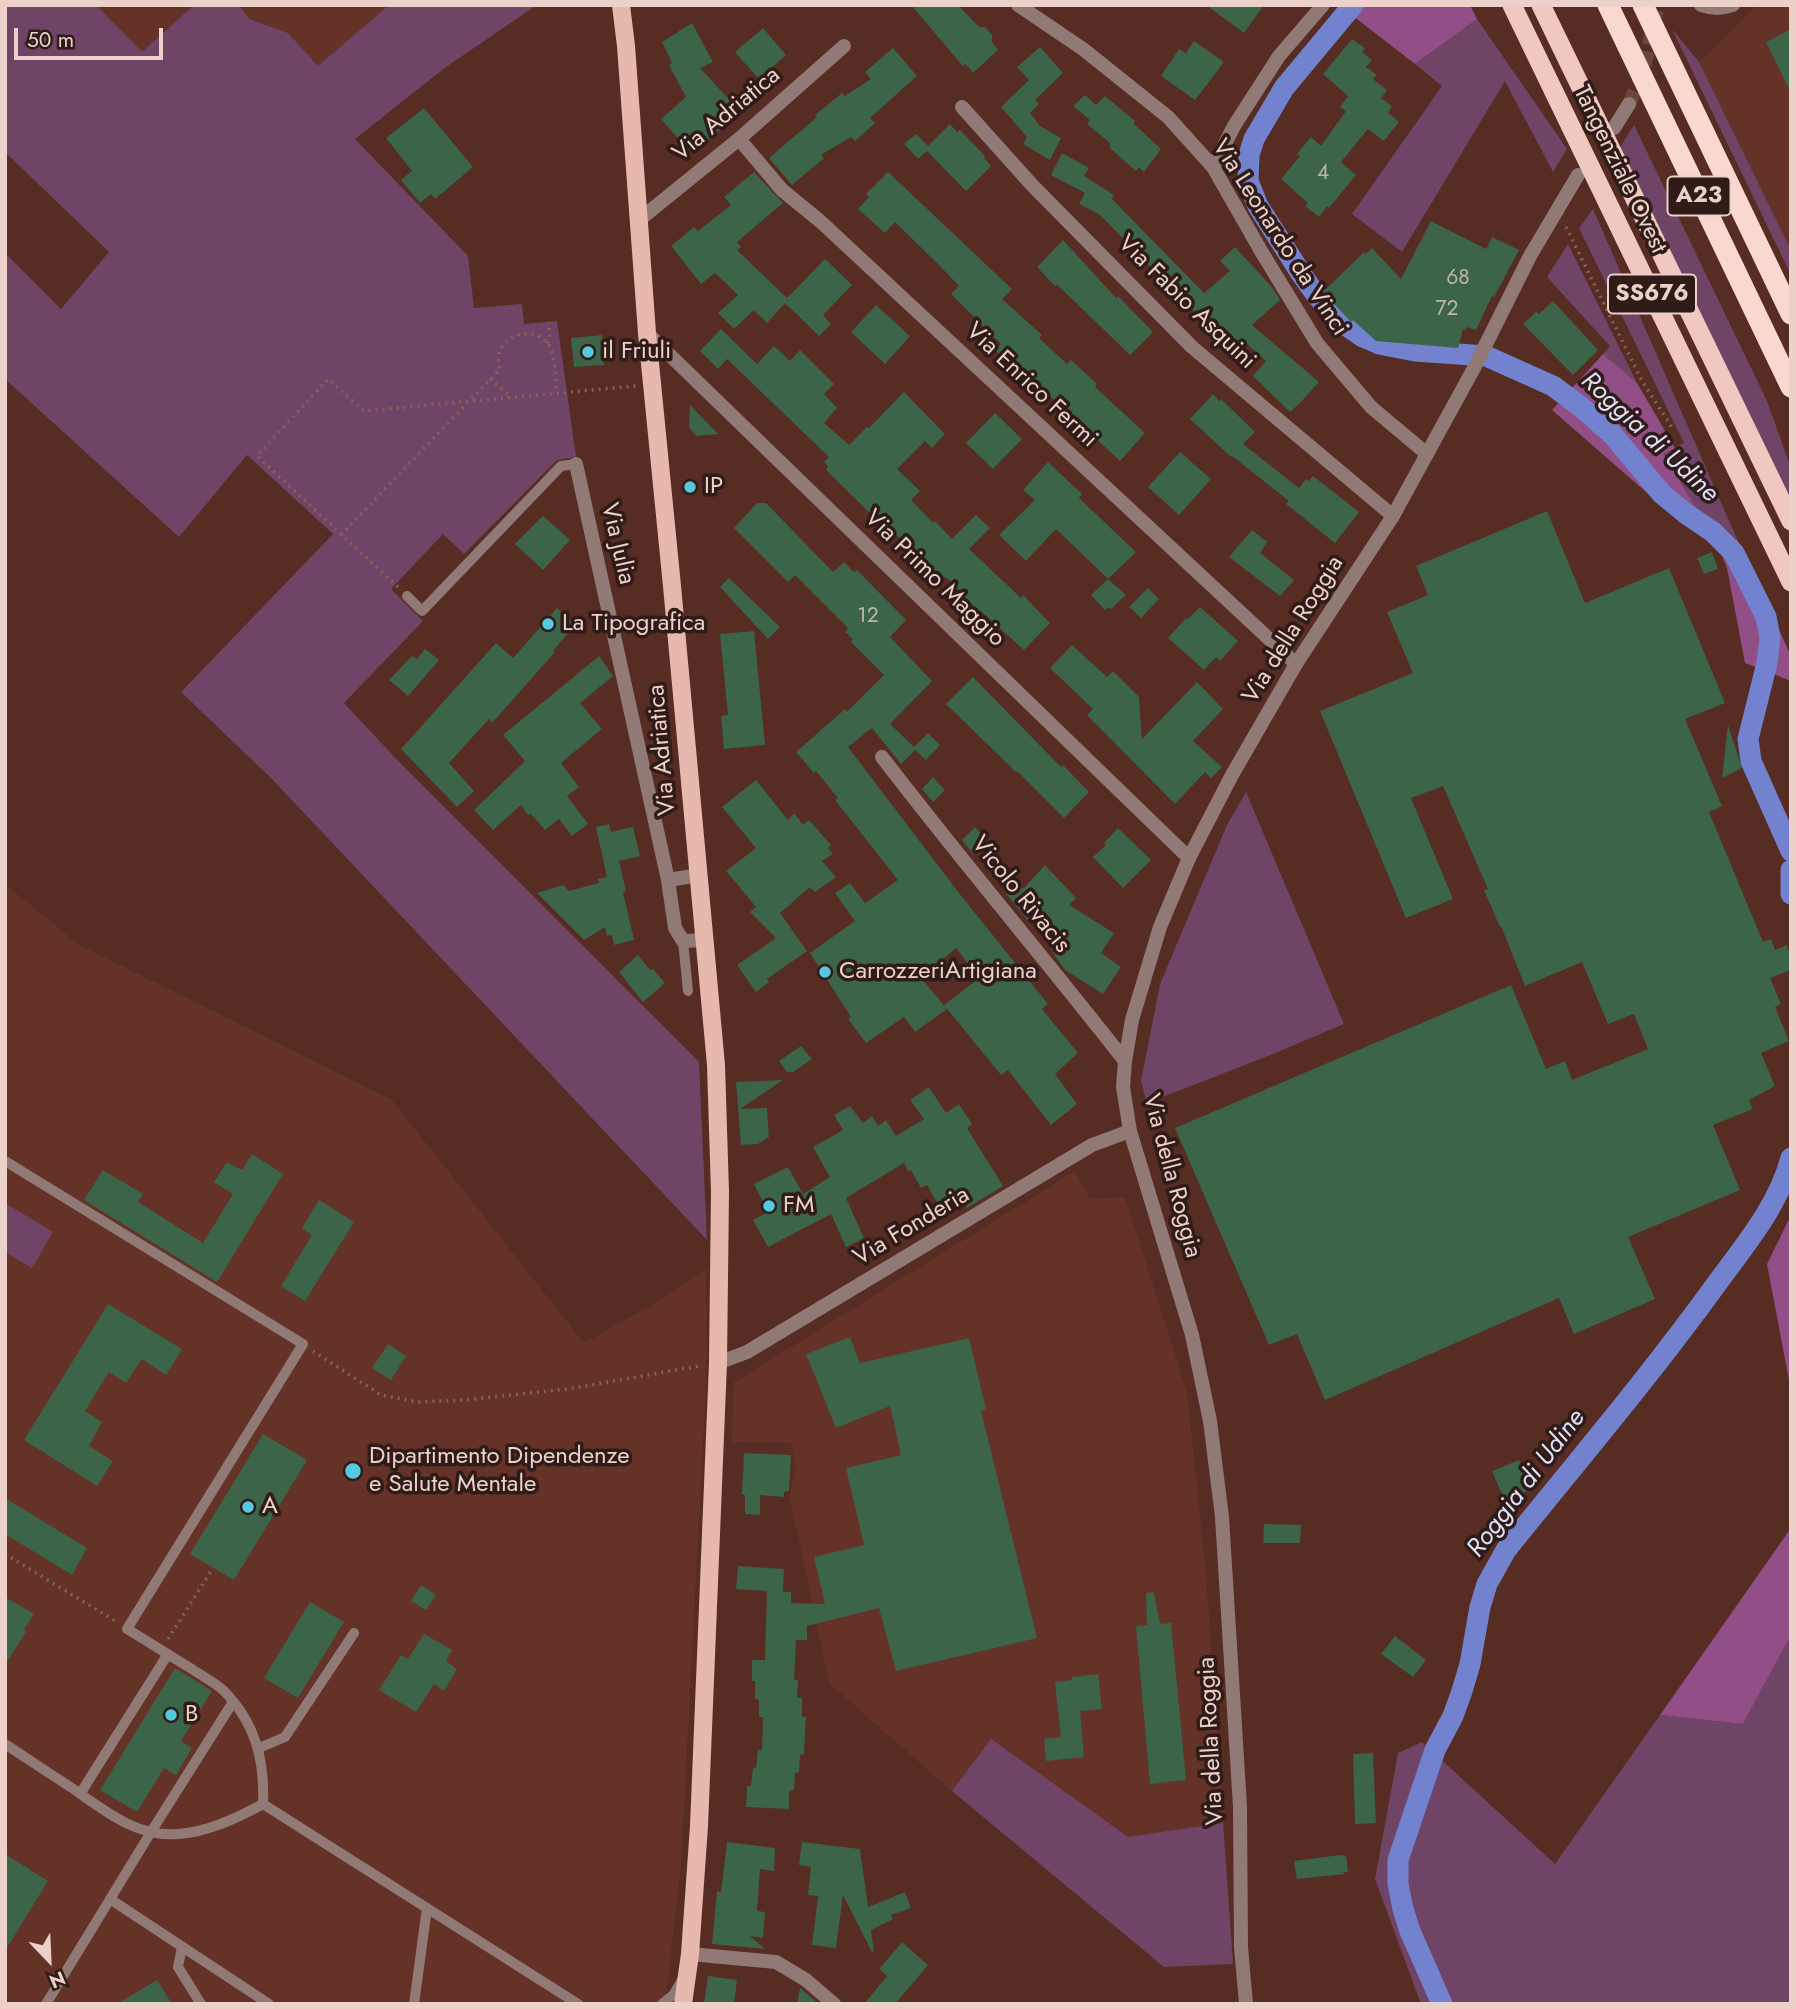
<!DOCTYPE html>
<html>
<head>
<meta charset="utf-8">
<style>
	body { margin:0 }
	#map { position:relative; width:1796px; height:2009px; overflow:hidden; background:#562c23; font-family:Jost,sans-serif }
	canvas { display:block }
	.frame { position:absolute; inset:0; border:7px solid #ecd0ca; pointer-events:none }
	.north { position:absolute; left:14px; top:1925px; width:70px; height:70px; -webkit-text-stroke:5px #2f1b17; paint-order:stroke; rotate:157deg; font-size:19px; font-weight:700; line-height:28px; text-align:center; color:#ecd0ca }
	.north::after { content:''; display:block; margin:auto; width:24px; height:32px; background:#ecd0ca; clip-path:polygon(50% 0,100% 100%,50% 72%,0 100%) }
	.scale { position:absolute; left:14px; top:28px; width:149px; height:32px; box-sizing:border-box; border:4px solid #ecd0ca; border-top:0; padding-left:9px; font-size:21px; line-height:24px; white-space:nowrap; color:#ecd0ca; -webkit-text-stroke:5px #2f1b17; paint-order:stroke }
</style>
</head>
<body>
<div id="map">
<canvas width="1796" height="2009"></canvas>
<div class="frame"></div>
<div class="north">N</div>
<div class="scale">50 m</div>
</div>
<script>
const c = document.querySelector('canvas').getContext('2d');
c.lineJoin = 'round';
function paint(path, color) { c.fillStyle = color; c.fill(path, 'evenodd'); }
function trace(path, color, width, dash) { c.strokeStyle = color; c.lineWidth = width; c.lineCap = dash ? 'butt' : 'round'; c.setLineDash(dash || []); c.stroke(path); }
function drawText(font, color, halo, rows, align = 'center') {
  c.font = font + ' Jost,sans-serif'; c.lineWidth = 7; c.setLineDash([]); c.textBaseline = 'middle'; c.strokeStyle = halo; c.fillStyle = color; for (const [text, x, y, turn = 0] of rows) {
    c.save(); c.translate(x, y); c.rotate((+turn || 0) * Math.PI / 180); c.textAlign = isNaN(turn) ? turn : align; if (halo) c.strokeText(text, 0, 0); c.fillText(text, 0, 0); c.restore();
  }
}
paint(new Path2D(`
	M96,5H194L142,53Z
	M238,5H389L318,67L288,33L250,19Z
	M1757,5H1791V250L1699,62Z
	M5,884L78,944L392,1100L584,1343L651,1305L706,1269L707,1350L705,1408L681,1866L665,2004H5Z
	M1075,1171L1090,1199L1125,1197L1187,1392L1206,1573L1233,1964L1164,1967L952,1791L829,1683L801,1548L789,1498L796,1468L791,1443L732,1442L733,1383Z`), '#643227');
paint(new Path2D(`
	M5,5H96L142,52L194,5H238L250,19L288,33L318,66L389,5H537L446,67L355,139L468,256L474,308L522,304L524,324L557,321L576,457L557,460L464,554L443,534L391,589L423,621L344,703L404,767L699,1062L707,1240L271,778L181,692L333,534L247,455L179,537L5,379V253L61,309L109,252L5,152Z
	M1477,19L1567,149L1553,172L1505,81L1402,252L1352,214L1442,86L1415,64Z
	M1672,29L1699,62L1791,250V275Z
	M1634,125L1767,401L1791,468V506L1619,149Z
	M1593,209L1737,539L1719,548L1664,453L1684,443L1579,228Z
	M1568,244L1637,383L1603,354L1610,346L1547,277Z
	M1246,792L1344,1024L1268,1056L1147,1103L1141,1081L1160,984L1227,825Z
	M5,1203L53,1232L32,1268L5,1252Z
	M1791,1635V2004H1421L1375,1879L1398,1753L1422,1742L1555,1864L1660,1715L1743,1724Z
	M991,1739L1128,1837L1223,1823L1233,1964L1164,1967L952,1791Z`), '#704467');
paint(new Path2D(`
	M1363,5H1470L1477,19L1415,64L1353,16Z
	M1603,354L1637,383L1675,448L1664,454L1719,547L1737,539L1791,656V681L1745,663L1727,568L1719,548L1654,499L1552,410Z
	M1791,1215V1391L1767,1264Z
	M1791,1528V1635L1743,1724L1660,1715Z`), '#924e87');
trace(new Path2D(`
	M1353,5L1284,88L1254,139L1249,155L1248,181L1258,206L1302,275L1317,296L1347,326L1363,337L1379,344L1415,351L1486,356L1553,386L1581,407L1612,434L1662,494L1685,513L1713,532L1734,553L1766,617L1770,637L1767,663L1748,739L1751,761L1791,851
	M1791,870V894
	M1442,2004L1410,1931L1403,1909L1398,1884V1860L1435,1750L1453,1716L1462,1691L1470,1664L1480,1607L1487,1584L1506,1550C1576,1463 1649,1377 1715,1286C1744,1246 1778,1207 1791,1158`), '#7282cf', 21);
paint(new Path2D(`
	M911,5H958L979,27H985L992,35V42L998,50L973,73L966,64L963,66Z
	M1206,5H1264L1244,33Z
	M692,23L713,62L700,68L738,109L719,127L721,129L704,144L701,141L689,151L661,119L686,97L669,65L672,63L662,42Z
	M763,28L786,55L759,79L735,52Z
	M1791,29V93L1766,42Z
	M1352,39L1365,48L1362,52L1372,60L1366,67L1377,75L1373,79L1387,90L1381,98L1392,106L1388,113L1399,122L1384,141L1368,129L1341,162L1356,175L1329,208L1327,206L1319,217L1305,206L1308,203L1281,179L1300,156L1297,154L1311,137L1321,146L1346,111L1340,107L1348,96L1323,74Z
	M1194,41L1224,62L1195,100L1161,76L1179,49L1186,53Z
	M1040,47L1063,73L1035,100L1039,104L1030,113L1040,126L1061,138L1050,160L1023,144L1027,137L1001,107L1029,80L1017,67Z
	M893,48L917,76L870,118L875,123L855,141L851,137L821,155L824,158L792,185L769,158L817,117L815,115L842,93L845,96L871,79L865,72Z
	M1085,95L1096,105L1105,96L1135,121L1134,124L1161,149L1144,172L1139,167L1136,171L1110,148V143L1087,124L1090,120L1073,106Z
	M424,108L473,167L435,199L431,194L420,203L401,180L412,171L386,138Z
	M950,124L957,132L960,130L985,156L984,158L991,166L966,191L927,151L918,159L904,144L916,134L928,146Z
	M1062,153L1089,168L1084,176L1114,195L1112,199L1204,293L1230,271L1220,261L1235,247L1271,286L1280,300L1252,325L1319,382L1300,403L1290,412L1253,376L1266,361L1244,341L1234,352L1099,214L1079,204L1085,193L1051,175Z
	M754,172L783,203L737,242L741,247L737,250L787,298L825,259L852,285L823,315L831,324L819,336L785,303L767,323L754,310L734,329L718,313L738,295L715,273L701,284L671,246L694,227L698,231L731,205L724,197Z
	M888,172L1012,289L1002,299L1042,335L1039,338L1067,364L1071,360L1097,384L1095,387L1145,433L1120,461L1023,371L1020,374L995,350L1001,344L951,294L959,286L940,266L895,222L885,233L858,209L869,197L866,194Z
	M1431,221L1486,249L1492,237L1519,250L1494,297L1492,296L1476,330L1466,327L1465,330L1463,329L1458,348L1376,341L1353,320L1351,322L1323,292L1364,252L1366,254L1372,248L1401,279Z
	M1063,240L1116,298L1118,296L1153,332L1130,355L1073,300L1057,285L1055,286L1037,267Z
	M1553,301L1598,350L1573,375L1523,324L1536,312L1539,314Z
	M876,305L910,336L885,364L851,332Z
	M721,329L757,364L774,346L790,361L800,350L834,384L824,394L837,408L824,423L849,445L867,427L869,428L904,392L945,434L932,448L925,441L897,469L920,491L911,500L933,523L935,521L952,539L976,515L990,528L969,549L1021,598L1023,595L1050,623L1024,650L981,611L979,612L947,578L931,576L924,570V563L892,531L890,533L826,470L828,466L824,462L829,457L727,359L718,369L700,351Z
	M602,335L604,365L574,367L571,338Z
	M1213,394L1219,401L1221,399L1255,432L1243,444L1299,488L1306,479L1309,481L1313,476L1359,512L1335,543L1286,504L1289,501L1232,456L1231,457L1190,419Z
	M690,405L718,434L696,436L689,427Z
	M995,413L1022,439L993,469L966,443Z
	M1180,452L1211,479L1179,515L1148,487Z
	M1048,462L1082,494L1079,498L1136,552L1108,579L1056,529L1026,561L999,535L1035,500L1023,490Z
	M757,503H766L833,572L844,562L854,572L857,570L906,620L890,637L932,681L890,724L914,747L928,733L940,745L926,760L915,750L901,764L872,728L848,747L959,893L1048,1004L1042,1009L1078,1053L1055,1074L1077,1104L1051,1125L1008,1070L1001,1075L944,1005L979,978L956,948L921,978L947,1009L915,1032L904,1017L866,1043L848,1019L851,1017L810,953L855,921L835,893L850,883L865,903L898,880L835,800L838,798L816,771L814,773L796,752L845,709L847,712L884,675L851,642L853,639L845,632L848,628L795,575L788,582L734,528Z
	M1547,511L1585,603L1669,568L1725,703L1685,719L1722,806L1709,812L1763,942L1771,939L1775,950L1786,945L1791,955V970L1770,978L1781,1004L1775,1007L1789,1041L1761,1053L1775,1086L1749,1100L1753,1109L1713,1125L1740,1190L1628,1237L1655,1299L1574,1334L1559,1298L1325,1400L1297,1334L1269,1345L1175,1128L1511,985L1546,1069L1565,1061L1572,1080L1648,1049L1634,1014L1608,1024L1582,962L1525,986L1501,926L1500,927L1484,890L1488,889L1443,786L1411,798L1453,899L1406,918L1320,711L1413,673L1387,612L1428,595L1416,566Z
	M543,516L570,540L543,570L515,544Z
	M1252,530L1267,542L1260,553L1294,580L1280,596L1229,557Z
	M1712,552L1718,569L1704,574L1697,558Z
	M729,578L780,627L768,639L720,587Z
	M1108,579L1126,595L1111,609L1109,607L1105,610L1091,595Z
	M1148,588L1159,599L1141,618L1129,607Z
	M1200,607L1238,641L1220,661L1216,657L1204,670L1168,638L1186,618L1187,620Z
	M557,608L576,624L553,651L555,652L492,723L489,719L449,763L474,791L457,807L401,749L496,643L513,658Z
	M754,631L765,745L724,749L721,716L728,715L720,634Z
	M1072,645L1107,677L1113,671L1139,697L1142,739L1197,682L1223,709L1193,741L1222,767L1211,778L1205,772L1175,804L1087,715L1093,709L1050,668Z
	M425,649L439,660L408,696L389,680L412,656L417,659Z
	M599,656L613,676L580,703L602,729L561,763L579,787L567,796L588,824L572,836L559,819L545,830L531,814L528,815L521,805L493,830L474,810L525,761L503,735Z
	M973,677L1061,767L1063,765L1089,792L1064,818L1017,771L1016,772L946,704Z
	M1728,725L1742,768L1722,778Z
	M933,777L945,790L933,802L922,789Z
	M756,780L788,820L794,813L803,825L809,820L831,845L828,848L833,854L822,861L836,877L815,892L810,887L780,913L807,951L767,979L769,982L756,992L737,965L776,938L750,912L756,907L726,871L756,848L722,807Z
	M609,824L611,832L633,827L640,856L619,861L626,891L623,892L634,940L614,945L612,935L607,936L605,927L584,940L537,893L563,885L569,891L599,883L598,879L607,877L596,827Z
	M975,827L987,840L973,854L962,840Z
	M1118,828L1151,860L1123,888L1093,857L1106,845L1104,843Z
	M1045,865L1076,898L1069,905L1114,933L1101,953L1121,967L1103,994L1065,970L1053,953L1062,941L1035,913L1027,920L1004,891L1015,880L1023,889Z
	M638,955L650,970L653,969L665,983L643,1002L619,972Z
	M801,1046L812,1059L793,1072H787L779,1061Z
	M783,1080L740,1109L767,1108L769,1137L758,1144L741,1145L736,1082Z
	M929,1087L946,1113L959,1104L972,1124L967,1128L1003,1186L967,1208L963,1201L943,1213L927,1185L921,1188L911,1170L908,1171L904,1163L846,1198L864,1238L846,1247L831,1214L768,1247L753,1220L768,1212L754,1184L788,1167L803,1194L830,1177L813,1147L843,1130L834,1115L850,1106L863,1123L872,1116L878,1126L886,1120L896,1136L924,1119L910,1100Z
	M252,1154L283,1174L217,1282L84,1200L103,1170L143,1194L138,1202L203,1243L233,1194L214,1182L227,1162L242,1170Z
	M319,1200L354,1222L305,1301L281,1286L312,1235L302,1228Z
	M108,1304L182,1349L166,1375L142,1359L126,1383L109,1372L85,1411L102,1422L89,1446L113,1461L97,1486L24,1440Z
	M850,1337L860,1363L969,1338L986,1409L981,1411L1037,1638L896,1671L879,1608L807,1626V1640H796L794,1680H798L797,1698H802V1717L806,1716L804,1754L800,1755L799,1772L795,1773L794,1790L789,1791V1809L746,1807L747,1786H751L753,1768H756L758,1750H762L763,1717H759V1700L755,1699V1681H752V1660H765L767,1591L736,1589L738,1566L784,1569L783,1592H791V1603L825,1604L814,1557L864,1545L846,1468L901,1455L890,1406L836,1428L806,1354Z
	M388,1344L406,1356L391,1380L372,1368Z
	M263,1434L307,1460L234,1580L190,1554Z
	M744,1453L791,1455L789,1491L784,1492V1497L760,1495V1515L745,1514V1495H742Z
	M1519,1460L1530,1486L1523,1494L1505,1501L1492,1471Z
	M5,1498L87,1548L72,1575L5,1534Z
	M1264,1524L1301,1525L1300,1543H1263Z
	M421,1585L436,1595L426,1610L411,1601Z
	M1154,1592L1160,1624L1171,1623L1186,1780L1150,1784L1136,1626L1147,1625L1146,1593Z
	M5,1597L34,1614L24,1630L26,1632L5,1665Z
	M310,1602L344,1622L298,1698L264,1678Z
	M424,1634L452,1650L446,1661L457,1669L444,1691L434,1684L416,1712L379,1690L401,1655L408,1659Z
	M1395,1636L1426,1660L1413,1677L1381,1654Z
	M175,1668L212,1691L181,1741L192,1748L176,1775L164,1768L137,1812L100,1790Z
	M1098,1674L1102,1709L1080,1711L1084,1757L1046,1761L1044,1739L1061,1737L1055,1682L1072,1680L1071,1677Z
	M1373,1753L1376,1823L1355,1824L1353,1754Z
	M727,1842L775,1848L774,1871L760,1869L757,1911L765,1912L763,1938L750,1936L765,1949L712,1944L717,1891L721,1892Z
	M802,1842L860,1849L868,1907L905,1892L911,1908L891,1915L893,1919L871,1930L874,1951L872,1952L843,1895L836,1948L812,1945L818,1896L808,1895L811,1867L799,1865Z
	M5,1854L48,1881L5,1951Z
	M1340,1855L1346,1856L1348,1872H1343L1344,1874L1297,1879L1294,1861Z
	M902,1942L928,1965L895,2004H864L887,1976L879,1969Z
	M708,1976L737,1980L734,2004H704Z
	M157,1980L172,2004H117Z
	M800,1988L819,2004H797Z`), '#3b6448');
trace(new Path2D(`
	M1629,104L1643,72L1658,5`), '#6c453c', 14, [14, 7]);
trace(new Path2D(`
	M1566,227L1642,381L1673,429
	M547,343L550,338L549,322
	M490,379L510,396
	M341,535L500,369C499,364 497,358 499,353C506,330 541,326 551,349C556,361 555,380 557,393
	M398,587L257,456L328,379L364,411L636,386
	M313,1351L381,1395L418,1402L465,1400L568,1389L699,1366
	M5,1554L117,1622
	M168,1639L213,1568`), '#876159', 3.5, [2, 5]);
trace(new Path2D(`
	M407,596L422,611L561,466L576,464
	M683,941L688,991
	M5,1161L303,1344L127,1629C149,1642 170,1656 192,1669C202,1676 214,1682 223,1690C255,1722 265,1760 263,1804
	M5,1744C28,1759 50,1774 72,1788C104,1810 137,1838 178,1834C208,1832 237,1818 263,1804
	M259,1748L285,1737L354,1633
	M80,1794L168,1654
	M263,1804L578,2004
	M110,1899L269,2004
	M182,1947L178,1967L201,2004
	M46,2004L151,1832L233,1702
	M414,2004L427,1908
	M662,2004L674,1994L682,1980`), '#917a75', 10);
trace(new Path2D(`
	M1018,5L1083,49L1168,117L1213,167L1261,251L1317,343L1371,407L1427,454
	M1701,5C1712,9 1722,9 1733,5
	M962,107L1032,185L1192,347L1393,516
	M739,139L782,190L820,221L1296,664
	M1213,167L1234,126L1279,56L1323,5
	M639,220L739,139L844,46
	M647,333L1189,858
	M576,464L668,880L675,928L683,941L706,940
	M882,757C961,860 1045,959 1125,1061
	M668,880L699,875
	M690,1954L776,1962L806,1980L834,2004`), '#917a75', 14);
trace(new Path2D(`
	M1614,128L1629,104
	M718,1363L747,1352L1092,1145L1130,1131
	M1246,2004L1241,1947L1240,1807L1222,1517L1210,1421L1192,1335L1130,1131L1123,1087L1125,1061L1132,1020L1160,927L1189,858L1232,775L1296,664L1393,516L1474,368L1530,256L1578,175`), '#917a75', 14);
trace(new Path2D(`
	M621,5L626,46L647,333L672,586L716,1065L720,1192L718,1363L699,1826L690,1954L683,2004`), '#e7b9ae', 18);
trace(new Path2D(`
	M1512,5L1791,582
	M1541,5L1791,521`), '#f0c8bf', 19);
trace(new Path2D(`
	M1608,5L1791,387
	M1643,5L1791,314`), '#f9d8d0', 21);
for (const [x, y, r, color] of [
	[588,352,7,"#56c9e1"],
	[690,487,7,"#56c9e1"],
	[548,624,7,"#56c9e1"],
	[825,972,7,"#56c9e1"],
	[769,1206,7,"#56c9e1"],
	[353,1471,9,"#56c9e1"],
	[248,1507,7,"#56c9e1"],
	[171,1715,7,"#56c9e1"]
]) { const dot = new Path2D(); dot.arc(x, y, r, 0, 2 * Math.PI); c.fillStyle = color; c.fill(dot); trace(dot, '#2f1b17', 2.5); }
drawText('21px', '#c0b5aa', null, [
	["4",1323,174],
	["68",1458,279],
	["72",1447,310],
	["12",868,617]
]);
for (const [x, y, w] of [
	[1699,196,63],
	[1652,294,88]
]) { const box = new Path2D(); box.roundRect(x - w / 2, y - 19.5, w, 39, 5); c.fillStyle = '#2f1b17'; c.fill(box); trace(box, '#ecd0ca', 2); }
drawText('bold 23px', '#ecd0ca', null, [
	["A23",1699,196],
	["SS676",1652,294]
]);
drawText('24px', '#ecd0ca', '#2f1b17', [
	["Via Adriatica",727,115,-40],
	["Tangenziale Ovest",1619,170,64],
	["Via Leonardo da Vinci",1279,238,57],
	["Via Fabio Asquini",1186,303,44],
	["Via Enrico Fermi",1031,386,43],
	["Via Julia",617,544,77],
	["Via Primo Maggio",934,579,44],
	["Via della Roggia",1294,630,-58],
	["Via Adriatica",663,750,-95],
	["Vicolo Rivacis",1020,895,51],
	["Via della Roggia",1171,1176,75],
	["Via Fonderia",912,1227,-31],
	["Via della Roggia",1212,1741,-93]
]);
drawText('24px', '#ecd0ca', '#2f1b17', [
	["il Friuli",602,352],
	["IP",704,487],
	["La Tipografica",562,624],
	["CarrozzeriArtigiana",839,972],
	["FM",783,1206],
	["Dipartimento Dipendenze",369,1457],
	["e Salute Mentale",369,1485],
	["A",262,1507],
	["B",185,1715]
], 'left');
drawText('italic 26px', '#dce1f7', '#2f1b17', [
	["Roggia di Udine",1649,438,43],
	["Roggia di Udine",1527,1484,-53]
]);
</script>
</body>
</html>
